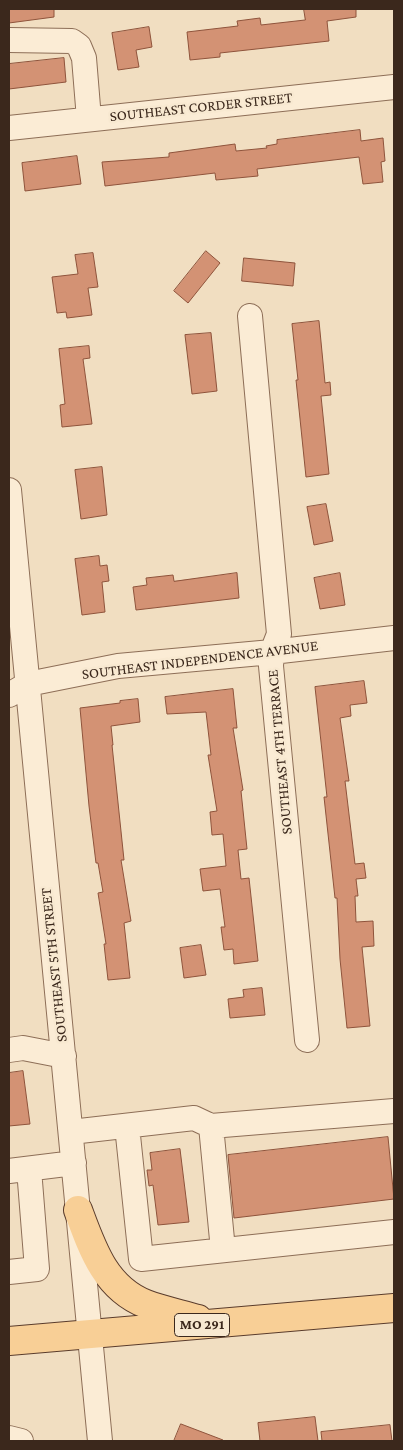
<!DOCTYPE html>
<html>
<head>
<meta charset="utf-8">
<style>
	body { margin:0 }
	#map { position:relative; width:403px; height:1450px; overflow:hidden; background:#f1dec1; font-family:"Crimson Pro",serif }
	canvas { display:block }
	.frame { position:absolute; inset:0; border:10px solid #3b281c; pointer-events:none }
</style>
</head>
<body>
<div id="map">
<canvas width="403" height="1450"></canvas>
<div class="frame"></div>
</div>
<script>
const c = document.querySelector('canvas').getContext('2d');
c.lineJoin = 'round';
function paint(path, color) { c.fillStyle = color; c.fill(path, 'evenodd'); }
function trace(path, color, width, dash) { c.strokeStyle = color; c.lineWidth = width; c.lineCap = dash ? 'butt' : 'round'; c.setLineDash(dash || []); c.stroke(path); }
function drawText(font, color, halo, rows, align = 'center') {
  c.font = font + ' "Crimson Pro",serif'; c.lineWidth = 5; c.setLineDash([]); c.textBaseline = 'middle'; c.strokeStyle = halo; c.fillStyle = color; for (const [text, x, y, turn = 0] of rows) {
    c.save(); c.translate(x, y); c.rotate((+turn || 0) * Math.PI / 180); c.textAlign = isNaN(turn) ? turn : align; if (halo) c.strokeText(text, 0, 0); c.fillText(text, 0, 0); c.restore();
  }
}
const building = new Path2D(`
	M9,9H54V17L9,23Z
	M304,9H356V17L327,21L329,41L220,53V57L190,60L187,32L238,26L237,21L260,18L261,25L305,20Z
	M149,27L152,47L136,50L139,67L118,70L112,33Z
	M64,58L66,82L9,89V64Z
	M360,130L361,141L383,138L385,161L381,162L383,182L363,184L359,157L257,169L258,176L216,180L215,173L105,186L102,162L169,157V153L235,144L236,151L267,148L266,146L277,144V140Z
	M77,156L81,184L25,191L22,163Z
	M206,251L220,263L188,303L174,291Z
	M93,253L98,287L88,288L92,315L67,318L66,312L57,313L52,277L78,274L75,255Z
	M244,258L295,263L293,286L242,281Z
	M319,321L325,383L330,382L331,395L321,396L329,474L306,477L296,380H298L292,324Z
	M211,333L217,391L192,394L185,335Z
	M89,346L90,358L83,359L92,424L62,427L60,405L65,404L59,349Z
	M102,467L107,515L81,519L75,470Z
	M326,504L333,541L314,545L307,507Z
	M99,556L100,566L107,565L109,581L102,582L105,612L82,615L75,559Z
	M237,573L239,598L136,610L133,587L147,585L146,578L173,575L174,581Z
	M340,573L345,605L320,609L314,578Z
	M364,681L367,703L350,705L351,716L340,718L349,781H345L355,864L364,863L366,878L356,879L358,896H355L356,922L373,921L374,946L362,947L370,1026L347,1028L340,959L337,898H335L324,797H327L315,687Z
	M233,689L237,728H233L243,790L241,791L247,849L238,850L241,879L249,878L258,961L234,964L233,949L224,950L221,927H225L220,889L203,891L200,869L226,866L223,834L212,835L210,812L217,811L208,755H211L206,712L167,714L165,697Z
	M138,699L140,722L111,726L113,745H112L124,860H121L131,921L124,923L130,978L108,980L104,944H106L98,893L103,892L98,863H96L89,806L80,708L120,703V701Z
	M201,945L206,975L184,978L180,948Z
	M262,988L265,1015L230,1018L228,999L244,997L243,990Z
	M23,1071L30,1124L9,1126V1073Z
	M388,1137L394,1199L234,1218L228,1155Z
	M180,1149L189,1222L158,1225L153,1185L149,1186L147,1170H152L150,1153Z
	M315,1417L318,1441H260L258,1423Z
	M181,1424L223,1440V1441H174Z
	M390,1425L392,1441H322L321,1432Z`);
paint(building, '#d39274');
trace(building, '#8e533b', 1);
const minor = new Path2D(`
	M9,40L72,41L79,46L84,58L89,119
	M9,128L394,87
	M250,316L279,634L272,652L271,666L307,1040
	M9,490L100,1441
	M9,695L28,684L118,666L272,652L394,638
	M9,1050L23,1048L64,1056
	M127,1126L141,1259L394,1232
	M211,1126L223,1250
	M71,1132L194,1118L211,1126L394,1111
	M9,1171L74,1163
	M9,1272L37,1269L29,1169
	M9,1438L21,1441`);
const major = new Path2D(`
	M78,1210C92,1248 105,1288 146,1304C162,1310 181,1314 198,1319
	M9,1341L394,1308`);
trace(minor, '#8d6e57', 26);
trace(major, '#5a3c2c', 30);
trace(minor, '#fbecd5', 24);
trace(major, '#f8cf96', 28);
for (const [x, y, w] of [
	[202,1325,55]
]) { const box = new Path2D(); box.roundRect(x - w / 2, y - 11.5, w, 23, 4); c.fillStyle = '#f8e9d1'; c.fill(box); trace(box, '#3b281c', 1); }
drawText('bold 14px', '#3b281c', null, [
	["MO 291",202,1325]
]);
drawText('15px', '#3b281c', '#f8e9d1', [
	["SOUTHEAST CORDER STREET",201,107,-6],
	["SOUTHEAST INDEPENDENCE AVENUE",200,660,-7],
	["SOUTHEAST 4TH TERRACE",280,752,-95],
	["SOUTHEAST 5TH STREET",54,965,-96]
]);
</script>
</body>
</html>
